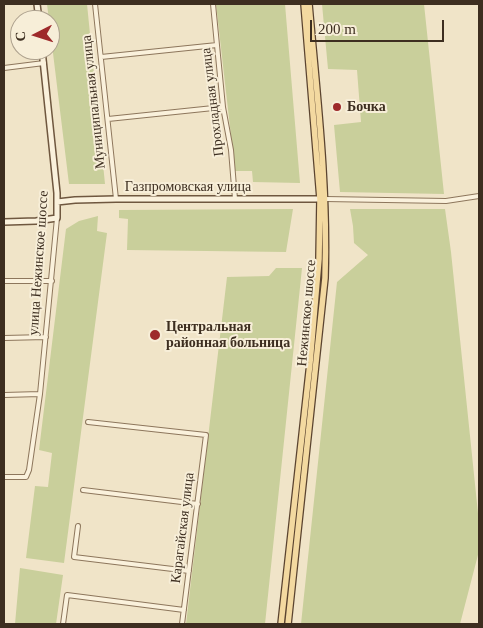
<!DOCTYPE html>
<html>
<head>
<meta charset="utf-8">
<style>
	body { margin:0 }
	#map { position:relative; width:483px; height:628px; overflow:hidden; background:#f0e4c8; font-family:"Times New Roman",serif }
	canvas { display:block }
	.frame { position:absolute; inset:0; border:5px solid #3d2e20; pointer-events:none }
	.north { position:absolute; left:10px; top:10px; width:50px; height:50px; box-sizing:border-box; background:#f7eed8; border:1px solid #ada18e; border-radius:50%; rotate:265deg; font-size:14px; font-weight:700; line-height:20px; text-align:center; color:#3d2e20 }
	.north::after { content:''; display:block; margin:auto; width:18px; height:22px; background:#9e2a2b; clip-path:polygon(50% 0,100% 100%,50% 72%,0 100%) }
	.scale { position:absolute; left:310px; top:20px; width:134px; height:22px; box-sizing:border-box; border:2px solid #3d2e20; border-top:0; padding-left:6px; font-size:15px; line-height:18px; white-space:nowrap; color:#3d2e20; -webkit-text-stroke:4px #f7eed8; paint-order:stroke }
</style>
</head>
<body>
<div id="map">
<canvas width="483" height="628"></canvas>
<div class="frame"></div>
<div class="north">С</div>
<div class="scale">200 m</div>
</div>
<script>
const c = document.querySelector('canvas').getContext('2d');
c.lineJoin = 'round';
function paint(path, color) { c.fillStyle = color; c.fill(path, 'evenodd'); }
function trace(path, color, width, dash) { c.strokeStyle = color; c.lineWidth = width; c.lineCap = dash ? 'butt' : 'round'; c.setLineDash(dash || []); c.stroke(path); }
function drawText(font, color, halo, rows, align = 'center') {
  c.font = font + ' "Times New Roman",serif'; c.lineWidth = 4; c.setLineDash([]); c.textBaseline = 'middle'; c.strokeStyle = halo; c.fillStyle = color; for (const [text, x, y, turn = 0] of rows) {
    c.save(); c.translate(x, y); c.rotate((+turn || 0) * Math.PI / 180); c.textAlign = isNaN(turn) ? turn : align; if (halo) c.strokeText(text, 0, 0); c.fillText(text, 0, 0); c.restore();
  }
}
paint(new Path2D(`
	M47,4H87L105,184H69Z
	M216,4H285L300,183L253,182L252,171H235Z
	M322,4H424L444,194L340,192L334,125L361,122L357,70L328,69Z
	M293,209L286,252L127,250L128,219L119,218V210Z
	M350,209H445L451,252L479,523V551L460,624H301L337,282L368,255L354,243L353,226Z
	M98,216L97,231L107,233L64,563L26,558L35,486L48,487L52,453L39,450L66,229L79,221Z
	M276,268H302L265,624H186L227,277L269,276Z
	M20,568L63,575L56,624H15Z`), '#c9cf9b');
const street = new Path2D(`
	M95,4L116,199
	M213,4L223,107L231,150L235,199
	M101,57L217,45
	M4,68L44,63
	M108,119L223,107
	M325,199L446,201L479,196
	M4,281H52
	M4,338L46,337
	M4,395L40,394
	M88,422L206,435L182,624
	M4,477H26L29,470L40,394L57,218
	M83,490L198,504
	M78,526L74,557L189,571
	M63,624L67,595L184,610`);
const secondary = new Path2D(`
	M37,4L39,20
	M57,202L75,200L116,199H320
	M4,222L36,221L57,218V193L42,50`);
const primary = new Path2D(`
	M281,624L310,363L319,259L320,199L304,4
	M288,624L325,278C328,186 317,95 309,4`);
trace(street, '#8d765c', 6);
trace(secondary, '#6f573f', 8);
trace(primary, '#5b4430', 8);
trace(street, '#faf1dc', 4);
trace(secondary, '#faf1dc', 5);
trace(primary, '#f3d9a0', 5.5);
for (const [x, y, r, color] of [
	[337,107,5,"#9e2a2b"],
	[155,335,6,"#9e2a2b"]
]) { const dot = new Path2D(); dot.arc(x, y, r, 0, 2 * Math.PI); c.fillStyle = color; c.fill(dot); trace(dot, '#f7eed8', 2); }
drawText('14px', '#3d2e20', '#f7eed8', [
	["Муниципальная улица",94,102,-96],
	["Прохладная улица",213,102,-97],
	["Газпромовская улица",188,187],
	["улица Нежинское шоссе",39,263,-86],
	["Нежинское шоссе",307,313,-85],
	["Карагайская улица",183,528,-83]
]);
drawText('bold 14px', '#3d2e20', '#f7eed8', [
	["Бочка",347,107],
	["Центральная",166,327],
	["районная больница",166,343]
], 'left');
</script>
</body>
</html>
